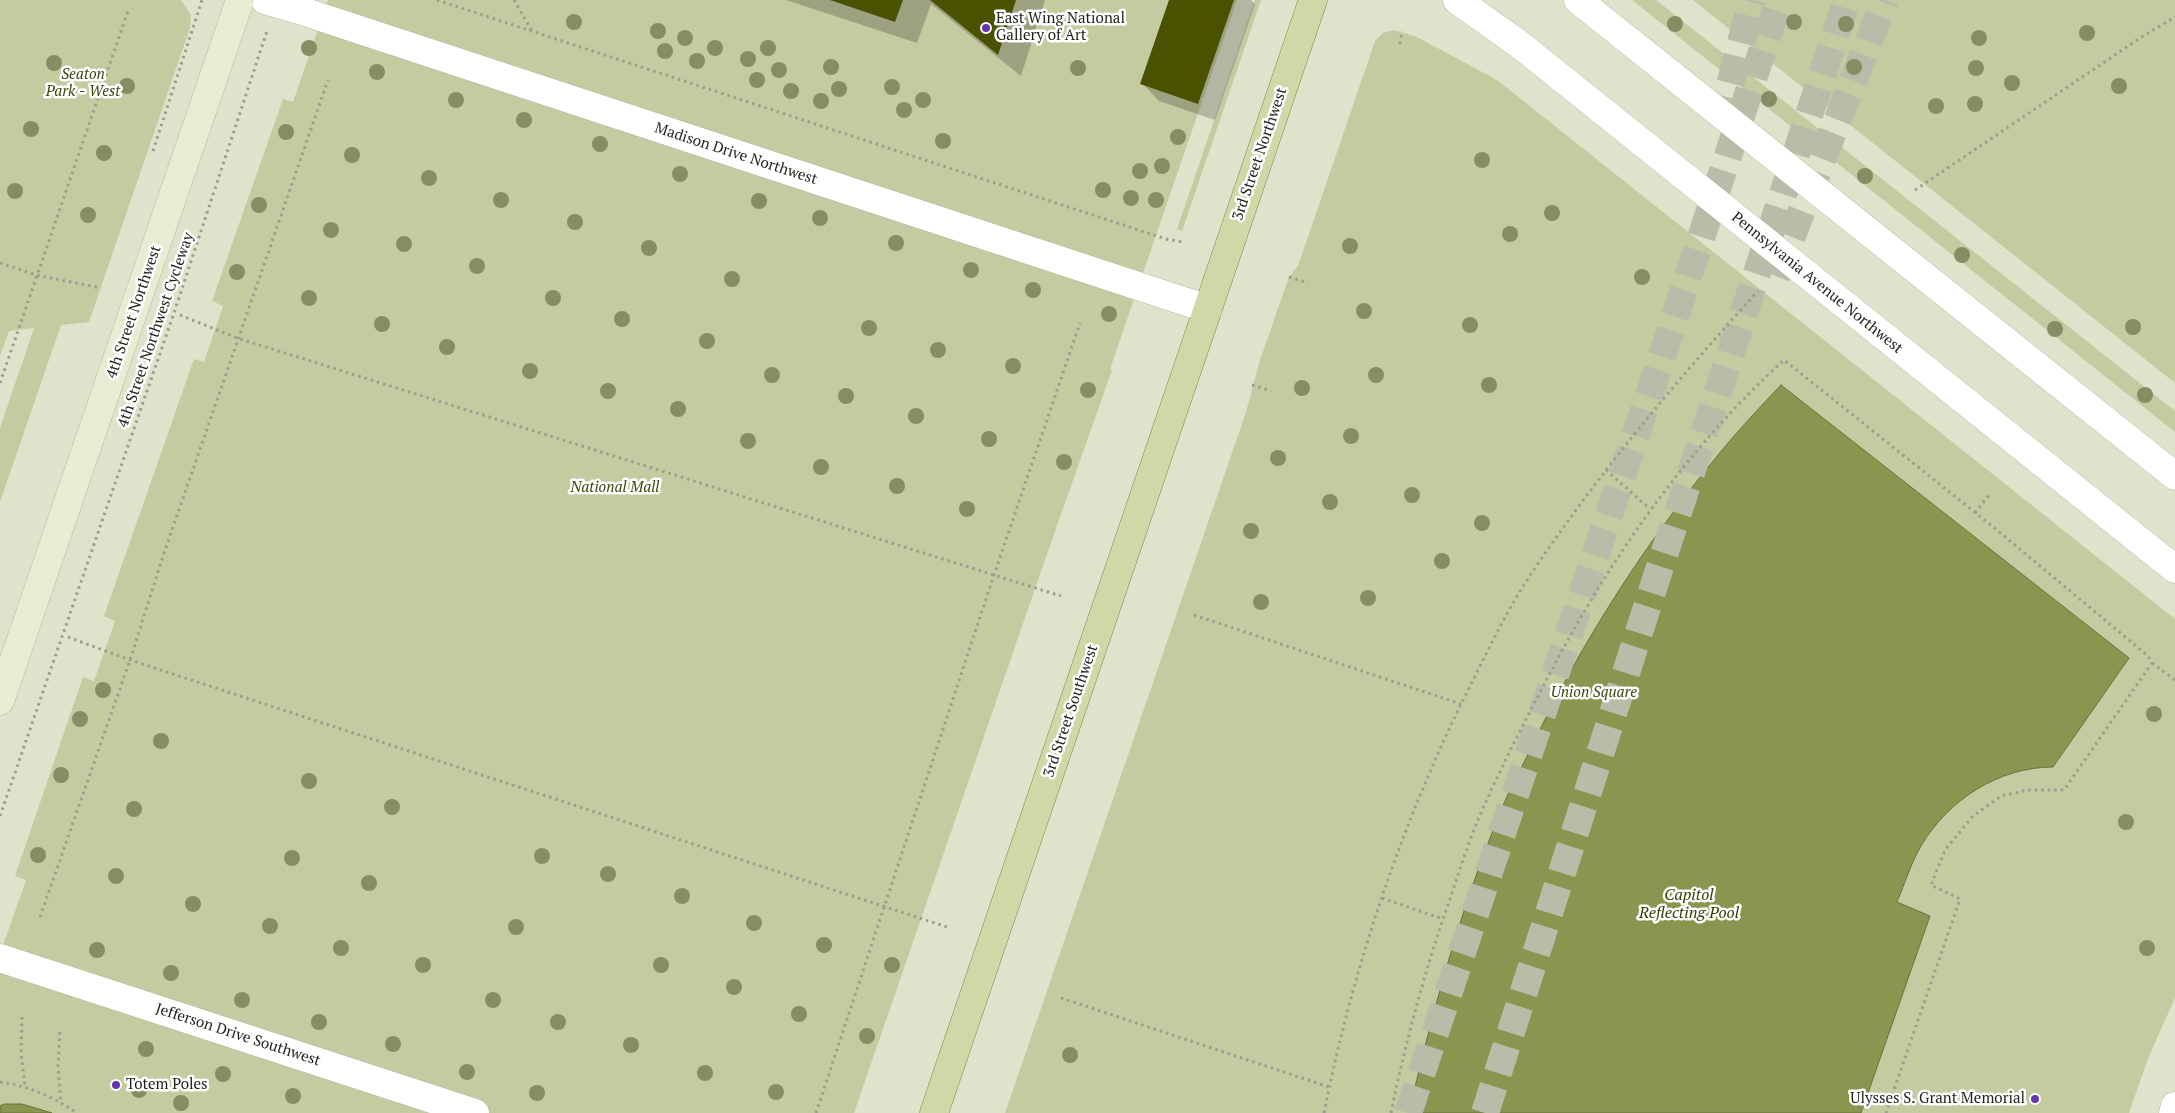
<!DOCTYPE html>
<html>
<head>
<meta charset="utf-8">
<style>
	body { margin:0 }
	canvas { display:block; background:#dee3cc }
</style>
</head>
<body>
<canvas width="2175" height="1113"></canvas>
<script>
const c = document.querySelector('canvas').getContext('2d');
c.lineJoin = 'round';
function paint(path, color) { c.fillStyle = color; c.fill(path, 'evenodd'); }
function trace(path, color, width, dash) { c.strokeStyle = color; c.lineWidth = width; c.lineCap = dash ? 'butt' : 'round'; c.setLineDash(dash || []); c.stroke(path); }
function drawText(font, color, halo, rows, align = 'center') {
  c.font = font + ' "PT Serif",serif'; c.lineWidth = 5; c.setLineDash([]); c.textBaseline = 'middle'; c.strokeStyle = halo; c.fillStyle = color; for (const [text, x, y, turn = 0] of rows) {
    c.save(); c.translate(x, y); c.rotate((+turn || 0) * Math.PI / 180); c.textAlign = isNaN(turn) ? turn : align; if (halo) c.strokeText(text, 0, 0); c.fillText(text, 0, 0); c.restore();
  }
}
paint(new Path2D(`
	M0,0H181L191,15L190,28L89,322L61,325L0,502V428L34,328L9,331L0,356Z
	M328,0H1237L1110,369L1112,370L1047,554L854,1113H0V954L26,880L15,876L83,677L94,681L115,621L104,616L194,359L204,362L223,306L212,301L283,99L293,102Z
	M1255,0H1261L1182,231L1177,229Z
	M1632,0H1656L2175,411V432Z
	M1693,0H2175V383L1752,47Z
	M1394,30L1417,37L1497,80L2175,619V998L2149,1056L2129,1113H1005L1246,412L1260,360L1289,277L1298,266L1375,41L1383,33Z`), '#c4cba1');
const water = new Path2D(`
	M1781,385L2129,658L2053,767C1999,767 1948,800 1921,846C1911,863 1905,883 1897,902L1930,916L1861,1113H1409C1432,1013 1459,914 1498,818C1506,796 1518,775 1528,754C1581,642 1648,538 1728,443C1745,423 1763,404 1781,385Z
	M5,1104H22L52,1113H0V1106Z`);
paint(water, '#8b954f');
trace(water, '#6b723e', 1);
paint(new Path2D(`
	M786,0H1045L1021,76L931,4L917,43Z
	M1171,0H1251L1255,4L1215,120L1159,101L1142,83Z`), '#0003');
paint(new Path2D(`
	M830,0H903L895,22Z
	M930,0H1016L998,55Z
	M1169,0H1234L1198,104L1140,84Z`), '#4a5201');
trace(new Path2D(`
	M1720,124L1752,0
	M1776,276L1885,0
	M1408,1113L1659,366L1779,0
	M1485,1113L1658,573L1847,0`), '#b8bca8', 28, [28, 14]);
const minor = new Path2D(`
	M1457,0L1519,44L2175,569
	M1578,0L2175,476
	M2173,1113L2175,1106`);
const tertiary = new Path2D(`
	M265,0L296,9L1208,309
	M0,958L475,1113`);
const secondary = new Path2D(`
	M0,701L240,0`);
const primary = new Path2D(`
	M934,1113L1313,0`);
trace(minor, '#b5b9a4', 29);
trace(tertiary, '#b5b9a4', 29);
trace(secondary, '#b5b9a4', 29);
trace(primary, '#7f874f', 29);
trace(new Path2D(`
	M437,0L1166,239L1183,242
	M514,0L532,31
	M1400,44L1402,31
	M153,151L202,0
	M1915,190L2143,36L2175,17
	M0,263L36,275L101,288
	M1289,277L1308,283
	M180,315L237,338L1061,596
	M0,383L128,11
	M1252,385L1271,391
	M1606,470L1650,509
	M1975,513L1989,495
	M1194,615L1461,704
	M68,637L130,660L947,927
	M2152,663L2175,680
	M0,816L174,313L267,31
	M1382,898L1443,919
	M40,917L130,660L164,553L328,80
	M1061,998L1329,1087
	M22,1017L21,1054L25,1086
	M60,1032L58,1066L61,1103
	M0,1082C29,1086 53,1097 77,1113
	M816,1113L994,575L1080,323
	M1324,1113C1354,963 1404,816 1473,680C1492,642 1511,603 1535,568C1602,469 1678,379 1758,291
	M1391,1113C1406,1039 1426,967 1451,896C1460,869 1469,841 1480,815C1501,767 1525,721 1549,675C1610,559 1686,449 1784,360L1992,526L2148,656L2152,663L2064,790H2028L2001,796L1973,816L1945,850L1931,885L1960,899L1886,1113`), '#9a9e8c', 3, [2.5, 4]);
trace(minor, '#fff', 28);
trace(tertiary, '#fff', 28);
trace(secondary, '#e8ecd3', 28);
trace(primary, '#d1d8a7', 28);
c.fillStyle = '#868c64';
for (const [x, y] of [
	[574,22],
	[1794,22],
	[1675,24],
	[1846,24],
	[658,31],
	[2087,33],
	[685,38],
	[1979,38],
	[309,48],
	[715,48],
	[768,48],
	[665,51],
	[748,59],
	[697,61],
	[54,63],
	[831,67],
	[1854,67],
	[1078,68],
	[1976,68],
	[779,70],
	[377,72],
	[757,80],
	[2012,83],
	[127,86],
	[2119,86],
	[892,87],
	[839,89],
	[791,91],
	[1769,99],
	[456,100],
	[923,100],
	[821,101],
	[1975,104],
	[1936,106],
	[904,110],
	[524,120],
	[31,129],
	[286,132],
	[1178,137],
	[943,141],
	[600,144],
	[104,153],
	[352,155],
	[1482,160],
	[1162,166],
	[1140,171],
	[680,174],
	[1865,176],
	[429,178],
	[1103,190],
	[15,191],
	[1131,198],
	[501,200],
	[1156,200],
	[759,201],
	[259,205],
	[1552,213],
	[88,215],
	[820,218],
	[575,222],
	[331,230],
	[1510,234],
	[896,243],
	[404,244],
	[1350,246],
	[649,248],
	[1962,255],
	[477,266],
	[971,270],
	[237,272],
	[1642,277],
	[732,279],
	[1033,290],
	[309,298],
	[553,298],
	[1364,311],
	[1109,314],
	[622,319],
	[382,324],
	[1470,325],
	[2133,327],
	[869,328],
	[2055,329],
	[707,341],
	[447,347],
	[938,350],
	[1013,366],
	[530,371],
	[772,375],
	[1376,375],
	[1489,385],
	[1302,388],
	[1088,390],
	[608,391],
	[2145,395],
	[846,396],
	[678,409],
	[916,416],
	[1351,436],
	[989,439],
	[748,441],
	[1278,458],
	[1064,462],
	[821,467],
	[897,486],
	[1412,495],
	[1330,502],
	[967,509],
	[1482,523],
	[1251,531],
	[1442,561],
	[1368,598],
	[1261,602],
	[103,690],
	[2154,714],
	[80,719],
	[161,741],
	[61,775],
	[309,781],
	[392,807],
	[134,809],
	[2126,822],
	[38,855],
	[542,856],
	[292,858],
	[608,874],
	[116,876],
	[369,883],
	[682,896],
	[193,904],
	[754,923],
	[270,926],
	[516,927],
	[824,945],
	[341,948],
	[2147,948],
	[97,950],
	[423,965],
	[661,965],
	[892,965],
	[171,973],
	[734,987],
	[242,1000],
	[493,1000],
	[799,1014],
	[319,1022],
	[558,1022],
	[867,1036],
	[393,1044],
	[631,1045],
	[146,1049],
	[1070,1055],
	[467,1072],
	[705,1073],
	[223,1074],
	[139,1090],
	[776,1092],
	[537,1093],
	[293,1096],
	[181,1103]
]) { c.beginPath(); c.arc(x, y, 8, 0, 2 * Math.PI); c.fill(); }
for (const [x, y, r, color] of [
	[986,28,5,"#6336ae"],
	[116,1085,5,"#6336ae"],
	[2035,1099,5,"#6336ae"]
]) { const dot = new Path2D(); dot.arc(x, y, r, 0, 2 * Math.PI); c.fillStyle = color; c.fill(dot); trace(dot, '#fff', 2); }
drawText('15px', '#1f2018', '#fff', [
	["East Wing National",996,19],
	["Gallery of Art",996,36],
	["Totem Poles",126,1085],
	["Ulysses S. Grant Memorial",2025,1099,"right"]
], 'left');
drawText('italic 15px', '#3e440e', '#fff', [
	["Seaton",83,75],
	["Park - West",83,92],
	["National Mall",615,488],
	["Union Square",1594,693]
]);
drawText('15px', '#1f2018', '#fff', [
	["Madison Drive Northwest",736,154,18],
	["3rd Street Northwest",1260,154,-71],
	["Pennsylvania Avenue Northwest",1817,283,39],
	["4th Street Northwest",134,312,-71],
	["4th Street Northwest Cycleway",156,330,-71],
	["3rd Street Southwest",1071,711,-71],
	["Jefferson Drive Southwest",238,1035,18]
]);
drawText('italic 16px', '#363c03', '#fff', [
	["Capitol",1689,895],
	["Reflecting Pool",1689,913]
]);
</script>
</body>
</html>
